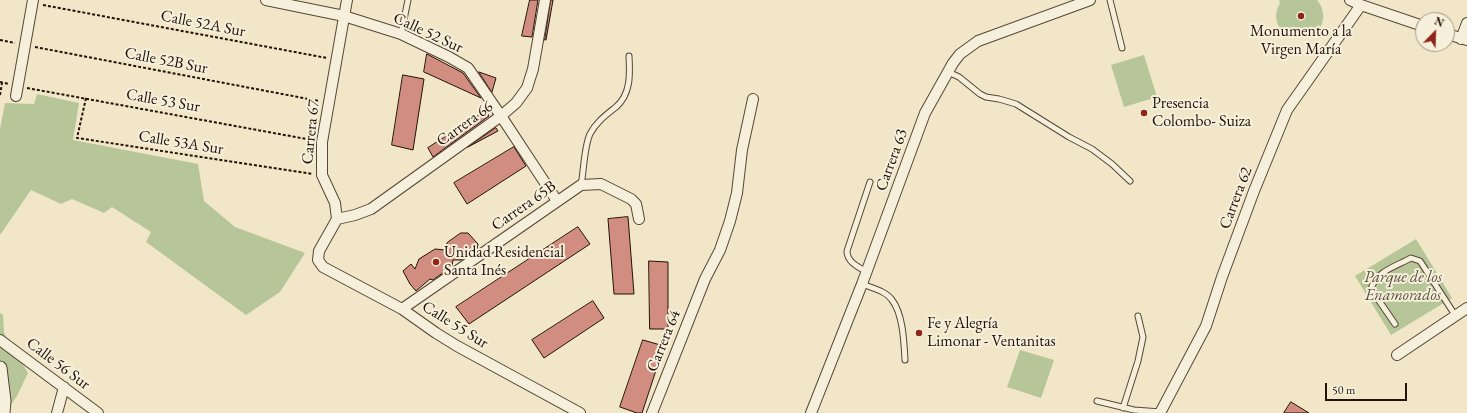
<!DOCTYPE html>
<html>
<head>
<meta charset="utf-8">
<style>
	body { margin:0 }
	#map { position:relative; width:1467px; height:413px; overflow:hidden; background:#f1e6c7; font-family:"EB Garamond",serif }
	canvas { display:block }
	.north { position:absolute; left:1415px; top:12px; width:40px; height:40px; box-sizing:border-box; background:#f6efdb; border:1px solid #a29786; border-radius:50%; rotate:23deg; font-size:11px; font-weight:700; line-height:16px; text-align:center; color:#231207 }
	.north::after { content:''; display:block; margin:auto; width:14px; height:18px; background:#8f2418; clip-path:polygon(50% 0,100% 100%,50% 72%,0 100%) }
	.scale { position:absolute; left:1325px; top:383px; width:82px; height:18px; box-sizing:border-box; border:2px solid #231207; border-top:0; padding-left:5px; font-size:12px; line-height:14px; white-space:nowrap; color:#231207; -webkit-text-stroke:3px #f6efdb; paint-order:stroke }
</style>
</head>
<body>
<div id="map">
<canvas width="1467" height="413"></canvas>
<div class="north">N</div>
<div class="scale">50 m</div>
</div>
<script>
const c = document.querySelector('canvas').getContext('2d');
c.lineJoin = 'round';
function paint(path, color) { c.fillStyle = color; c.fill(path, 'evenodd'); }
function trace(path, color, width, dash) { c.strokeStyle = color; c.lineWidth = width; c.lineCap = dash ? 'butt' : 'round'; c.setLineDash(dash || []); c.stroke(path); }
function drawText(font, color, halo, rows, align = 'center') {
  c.font = font + ' "EB Garamond",serif'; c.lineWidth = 4; c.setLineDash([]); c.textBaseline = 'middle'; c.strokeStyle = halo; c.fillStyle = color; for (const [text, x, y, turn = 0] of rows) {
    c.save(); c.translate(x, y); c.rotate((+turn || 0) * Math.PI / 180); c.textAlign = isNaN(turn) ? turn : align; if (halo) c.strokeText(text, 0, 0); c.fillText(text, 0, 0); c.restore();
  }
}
paint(new Path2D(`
	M1279,0H1317C1322,6 1324,13 1323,20C1316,54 1261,35 1280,3Z
	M1144,55L1157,97L1124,107L1111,65Z
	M37,94L79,103L73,140L198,164L204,201L235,227L305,253L280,292L246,315L146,242L151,232L112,207L104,213L72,199L61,204L31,190L0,235V129L5,103L34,104Z
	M1416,239L1452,298L1391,335L1355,276Z
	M0,313L3,315L4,333L28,373L17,396L5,413H0Z
	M1020,350L1054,360L1041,398L1007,387Z`), '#b6c698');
const building = new Path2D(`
	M530,0H538L532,37L522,36Z
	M551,0H553L546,40H545Z
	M427,54L463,73L481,98L424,72Z
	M479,72L496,78L492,92Z
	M403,75L424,79L413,150L392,145Z
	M486,111L489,116L433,157L428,148Z
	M496,128L498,131L468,147Z
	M514,147L526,166L467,204L454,183Z
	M628,217L634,294H614L608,219Z
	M578,227L590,244L469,324L456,307Z
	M461,233H468L478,244L477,249L461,260H453L452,266L433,280L430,279L416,291L410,284L403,271L411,264L415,269L419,259L435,249L445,250L447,243Z
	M649,261L668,262V329H650Z
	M593,301L604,318L544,358L532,340Z
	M643,340L664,346L642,413H637L620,407Z
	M1291,402L1309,413H1284Z`);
paint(building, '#d08d80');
trace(building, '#231207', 1);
const service = new Path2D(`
	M1110,0L1122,48
	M401,34L408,0
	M948,72L959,77L980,94L986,97L999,99L1016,104L1069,137L1092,149L1112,164L1130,181
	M581,185C584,170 584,147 590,134C596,122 606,115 616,107C631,94 630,74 629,56
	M867,272C858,267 847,262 847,251L870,182
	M862,284C872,288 886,291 892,300C903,314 904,342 905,360
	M1395,324L1371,289C1376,271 1397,266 1411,258L1420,261L1455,315
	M1097,401L1134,410L1161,412
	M1123,408L1138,361L1143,337L1138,316`);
const minor = new Path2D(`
	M266,0L344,16L401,34L449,57L468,68L501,116L557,201
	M347,0L322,142V175L335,203L337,219L319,251L318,260L323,267L402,309L436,333L457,346L580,413
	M1350,0L1361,5L1423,26
	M1447,34L1467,40
	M1461,39L1467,23
	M16,96L33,0
	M337,219L355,215L371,209L501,116L516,103L527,88L533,69L545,0
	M402,309L581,185L601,184L631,199L636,204L639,219
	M0,340L98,413
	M1397,355L1467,308
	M57,413L64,387
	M652,413L705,279L720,250L730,221L737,193L742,150L753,99
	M811,413L862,284L925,113L953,63L960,54L978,41L1090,0
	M1160,413L1206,326L1222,277L1254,191L1287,110L1361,5`);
const tertiary = new Path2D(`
	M0,368L4,401L3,413`);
trace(service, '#564737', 7);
trace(minor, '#564737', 12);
trace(tertiary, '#564737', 15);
trace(new Path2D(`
	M43,5L327,58
	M0,40L15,43
	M35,47L319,101
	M0,82L9,84
	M27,88L312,140
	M0,95L2,83
	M86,98L77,138L313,174`), '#231207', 2, [3, 2]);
trace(service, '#f6efdb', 5);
trace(minor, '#f6efdb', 10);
trace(tertiary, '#f6efdb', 13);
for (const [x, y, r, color] of [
	[1301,16,4,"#8f2418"],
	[1144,113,4,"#8f2418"],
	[436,262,4,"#8f2418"],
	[919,333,4,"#8f2418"]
]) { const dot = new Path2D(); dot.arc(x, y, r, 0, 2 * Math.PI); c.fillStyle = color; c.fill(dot); trace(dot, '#f6efdb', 1.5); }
drawText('16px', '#231207', '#f6efdb', [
	["Calle 52A Sur",203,24,11],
	["Calle 52 Sur",428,33,25],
	["Calle 52B Sur",166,61,11],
	["Calle 53 Sur",163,101,10],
	["Carrera 66",465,124,-36],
	["Carrera 67",311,132,-84],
	["Calle 53A Sur",181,143,9],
	["Carrera 63",892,160,-70],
	["Carrera 62",1236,198,-69],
	["Carrera 65B",524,206,-35],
	["Calle 55 Sur",455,325,32],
	["Carrera 64",664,341,-68],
	["Calle 56 Sur",58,364,37]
]);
drawText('16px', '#231207', '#f6efdb', [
	["Monumento a la",1301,32,"center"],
	["Virgen María",1301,50,"center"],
	["Presencia",1152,104],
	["Colombo- Suiza",1152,122],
	["Unidad Residencial",444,253],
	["Santa Inés",444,271],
	["Fe y Alegría",927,324],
	["Limonar - Ventanitas",927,342]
], 'left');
drawText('italic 16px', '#56513a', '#f6efdb', [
	["Parque de los",1403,278],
	["Enamorados",1403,296]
]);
</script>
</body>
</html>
